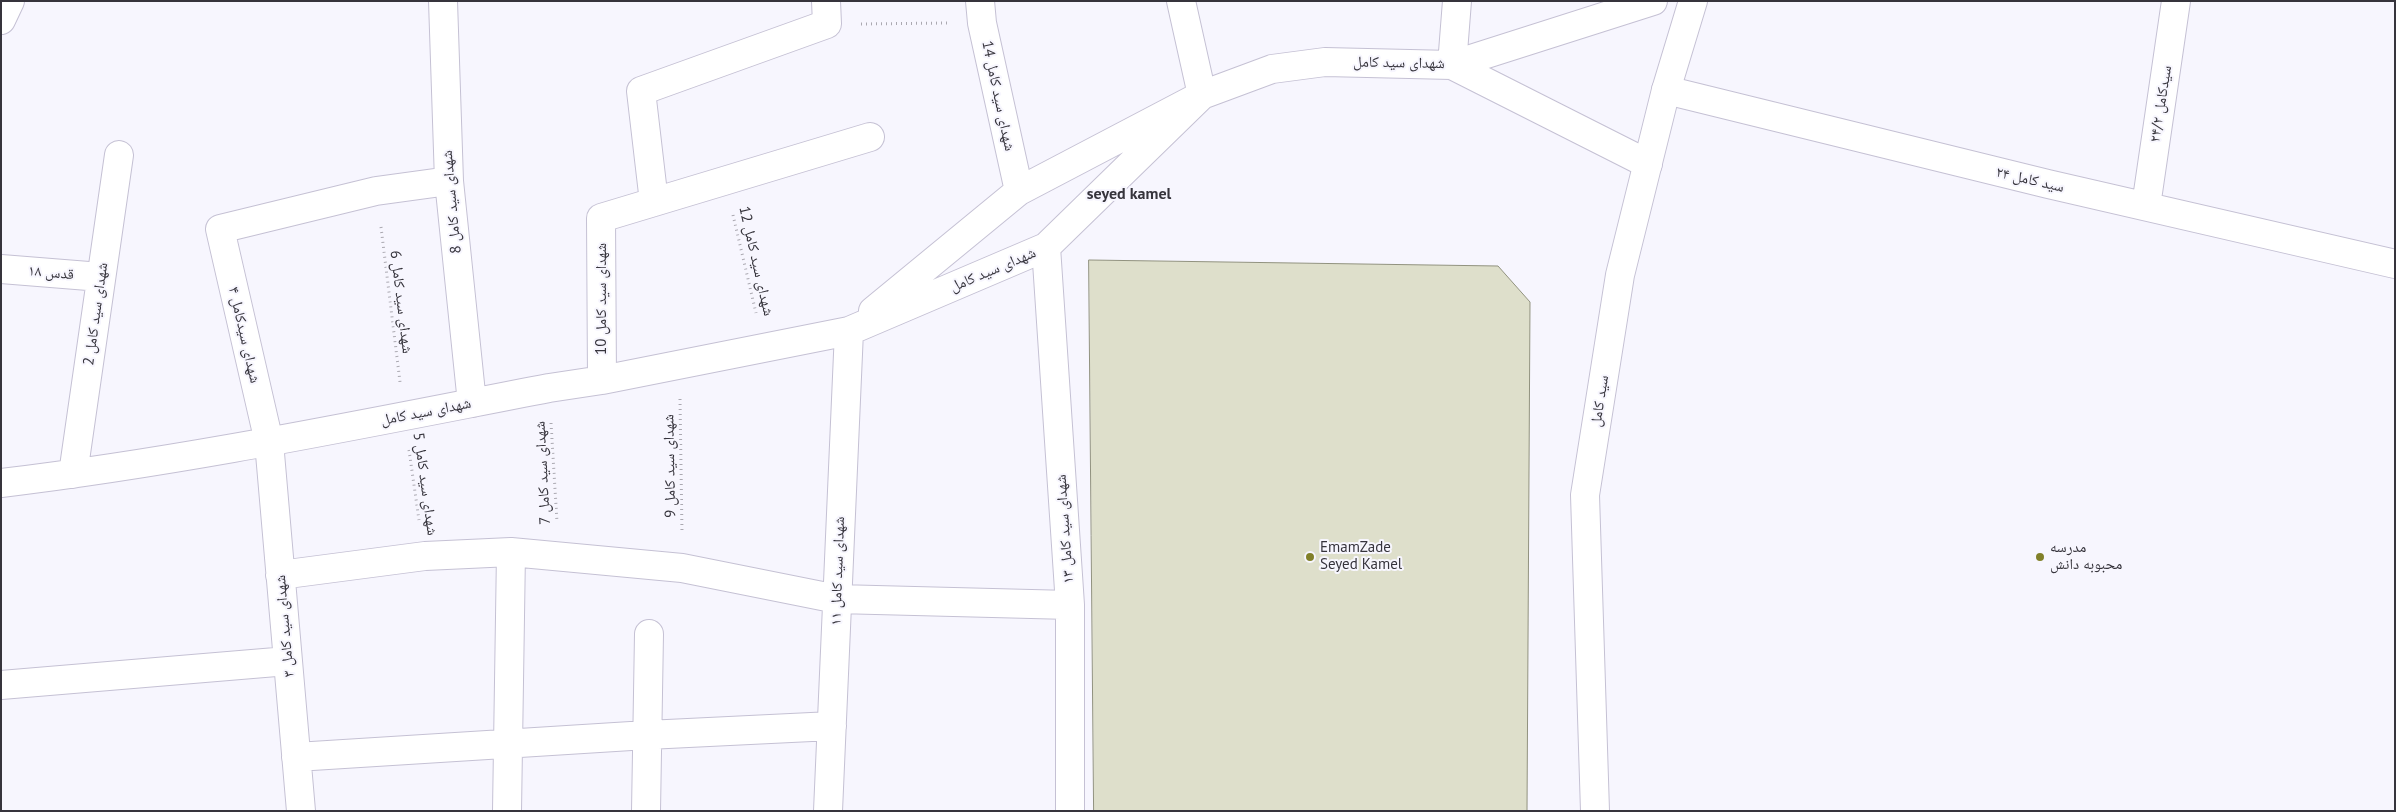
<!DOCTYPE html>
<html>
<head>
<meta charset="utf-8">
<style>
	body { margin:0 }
	#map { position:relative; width:2396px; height:812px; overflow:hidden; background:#f7f6fe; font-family:"PT Sans",sans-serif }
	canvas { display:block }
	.frame { position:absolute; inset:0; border:2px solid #36343c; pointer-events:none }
</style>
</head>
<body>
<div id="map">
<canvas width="2396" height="812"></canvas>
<div class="frame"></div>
</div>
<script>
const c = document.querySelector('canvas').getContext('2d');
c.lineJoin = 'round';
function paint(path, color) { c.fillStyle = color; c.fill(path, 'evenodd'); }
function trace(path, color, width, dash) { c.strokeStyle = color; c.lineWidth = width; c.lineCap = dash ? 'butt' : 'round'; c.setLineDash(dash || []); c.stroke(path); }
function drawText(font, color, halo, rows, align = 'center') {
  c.font = font + ' "PT Sans","Noto Naskh Arabic",sans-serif'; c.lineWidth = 4; c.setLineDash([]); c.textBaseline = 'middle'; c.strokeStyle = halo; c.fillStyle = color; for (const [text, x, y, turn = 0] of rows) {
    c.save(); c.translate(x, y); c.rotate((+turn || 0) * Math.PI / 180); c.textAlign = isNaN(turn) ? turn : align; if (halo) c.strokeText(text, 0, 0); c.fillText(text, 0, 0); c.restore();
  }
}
const building = new Path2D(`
	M1089,260L1498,266L1530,302L1527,811H1094Z`);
paint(building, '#dedfcb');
trace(building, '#91927f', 1);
const minor = new Path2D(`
	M443,1L449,181L472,403
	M980,1L982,23L1019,191
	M1181,1L1202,95
	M1452,65L1648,164
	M1452,65L1457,1
	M1666,90L2048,184L2395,264
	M654,202L641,91L827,24L826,1
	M2146,206L2176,1
	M1046,247L1070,605V811
	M1,269L101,277
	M873,311L1019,191L1202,95L1272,69L1325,62L1452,65L1653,1
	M602,380L601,218L870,137
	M73,474L119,155
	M1,483C185,461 367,423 549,388L602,380L849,331L1046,247L1202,95
	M280,575L425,556L511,552L682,568L837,599L1070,605
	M1,685L288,661
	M296,757L647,735L832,726
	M301,811L269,442L220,229L376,191L449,181
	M507,811L511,552
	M646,811L649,634
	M828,811L849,331`);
const tertiary = new Path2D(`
	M1595,811L1585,495L1620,275L1666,90L1693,1`);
const secondary = new Path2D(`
	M1,20L10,1`);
trace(minor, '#c5c1d4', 30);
trace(tertiary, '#c5c1d4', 30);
trace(secondary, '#c5c1d4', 30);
trace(new Path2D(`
	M861,24L947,23
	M733,215L756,313
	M381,227L400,382
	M680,399L682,533
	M551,423L557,522
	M409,450L419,520`), '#aba9b1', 3, [1, 4]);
trace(minor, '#fff', 28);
trace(tertiary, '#fff', 28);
trace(secondary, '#fff', 28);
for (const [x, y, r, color] of [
	[1310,557,5,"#818029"],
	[2040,557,5,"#818029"]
]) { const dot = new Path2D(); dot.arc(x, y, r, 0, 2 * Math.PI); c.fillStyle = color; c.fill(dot); trace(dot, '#f7f6fe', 2); }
drawText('15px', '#36343c', '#f7f6fe', [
	["شهدای سید کامل",1399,63,1],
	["شهدای سید کامل 14",998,96,78],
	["سیدکامل ۲۴/۲",2161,104,-81],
	["سید کامل ۲۴",2030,180,13],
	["شهدای سید کامل 8",452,202,-95],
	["شهدای سید کامل 12",756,261,77],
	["شهدای سید کامل",993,270,-23],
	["قدس ۱۸",51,273,5],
	["شهدای سید کامل 10",602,299,-90],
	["شهدای سید کامل 6",401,302,83],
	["شهدای سید کامل 2",96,314,-82],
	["شهدای سیدکامل ۴",244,335,77],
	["سید کامل",1600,401,-81],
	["شهدای سید کامل",426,412,-11],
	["شهدای سید کامل 9",670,466,-91],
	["شهدای سید کامل 7",543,473,-93],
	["شهدای سید کامل 5",425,484,82],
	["شهدای سید کامل ۱۳",1065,529,-94],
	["شهدای سید کامل ۱۱",838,571,-88],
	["شهدای سید کامل ۳",285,626,-95]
]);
drawText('15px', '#36343c', '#f7f6fe', [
	["EmamZade",1320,548],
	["Seyed Kamel",1320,565],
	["مدرسه",2050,548],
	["محبوبه دانش",2050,565]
], 'left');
drawText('bold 16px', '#36343c', '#f7f6fe', [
	["seyed kamel",1129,194]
]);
</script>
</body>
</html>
